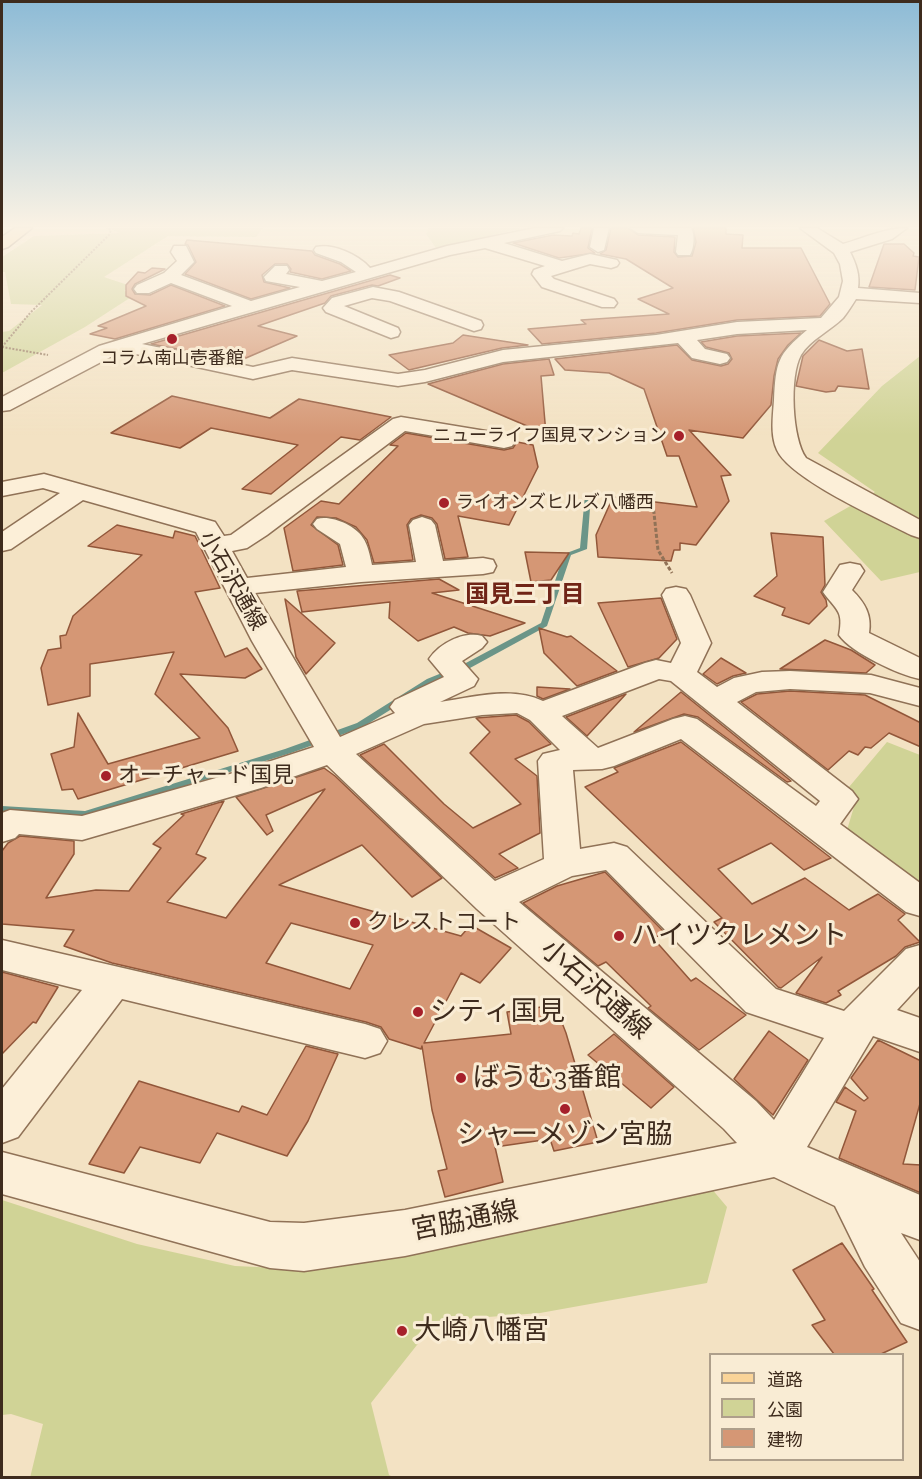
<!DOCTYPE html>
<html>
<head>
<meta charset="utf-8">
<style>
	body { margin:0 }
	#map { position:relative; width:922px; height:1479px; overflow:hidden; background:#f3e2c3; font-family:"Zilla Slab","Noto Sans JP",serif }
	canvas { display:block }
	.frame { position:absolute; inset:0; border:3px solid #3e2b1d; pointer-events:none }
	.legend { position:absolute; left:709px; top:1353px; width:195px; height:108px; box-sizing:border-box; background:#f9ecd4; border:2px solid #ae9f8b; margin:0; padding:8px 10px; list-style:none; font-size:18px; color:#3e2b1d }
	.legend li { display:flex; align-items:center; gap:12px; height:30px }
	.legend b { width:30px; border:2px solid #ae9f8b }
</style>
</head>
<body>
<div id="map">
<canvas width="922" height="1479"></canvas>
<div class="frame"></div>
<ul class="legend">
<li><b style="height:8px;background:#fad498"></b>道路</li>
<li><b style="height:16px;background:#d0d396"></b>公園</li>
<li><b style="height:16px;background:#d59775"></b>建物</li>
</ul>
</div>
<script>
const c = document.querySelector('canvas').getContext('2d');
c.lineJoin = 'round';
function paint(path, color) { c.fillStyle = color; c.fill(path, 'evenodd'); }
function trace(path, color, width, dash) { c.strokeStyle = color; c.lineWidth = width; c.lineCap = dash ? 'butt' : 'round'; c.setLineDash(dash || []); c.stroke(path); }
function drawText(font, color, halo, rows, align = 'center') {
  c.font = font + ' "Zilla Slab","Noto Sans JP",serif'; c.lineWidth = 6; c.setLineDash([]); c.textBaseline = 'middle'; c.strokeStyle = halo; c.fillStyle = color; for (const [text, x, y, turn = 0] of rows) {
    c.save(); c.translate(x, y); c.rotate((+turn || 0) * Math.PI / 180); c.textAlign = isNaN(turn) ? turn : align; if (halo) c.strokeText(text, 0, 0); c.fillText(text, 0, 0); c.restore();
  }
}
paint(new Path2D(`
	M108,228H263L256,237L168,236L104,277L131,286L124,291L139,292L85,327L2,373V332L9,331L42,305L11,304L5,272H2V257L34,236L119,233Z
	M429,228H524L436,248L426,234Z
	M920,356V572L881,581L824,521L875,492L818,453L882,386Z
	M887,742L920,755V889L844,840L856,800L849,787Z
	M711,1188L727,1207L707,1283L540,1313L436,1321L371,1403L389,1475L393,1477L30,1478L43,1424L11,1414L2,1415V1200L137,1244L235,1266L300,1269Z`), '#d0d396');
paint(new Path2D(`
	M588,493L591,495L587,549L571,555L547,626L470,668L433,683L363,727L291,753L85,817L2,812V806L85,811L285,749L357,723L427,679L464,664L541,623L564,554L580,548L585,495Z`), '#6b9588');
const building = new Path2D(`
	M581,228H592L588,248L595,253L559,258L513,243L553,235L572,236L573,233L579,234Z
	M611,228H628L638,235L675,237L674,252L678,257L692,256L696,242L693,228H726V234L743,235L742,248H801L830,304L820,316L737,320L656,333L542,344L528,329L586,324L581,320L669,314L638,299L673,288L626,259L600,254L606,250Z
	M187,240L312,251L315,255L340,264L351,271L322,279L290,272L291,269L287,264H275L262,275L264,282L290,288L251,299L185,274L196,262L188,245L185,244Z
	M884,244H904L914,253L913,256L919,257L915,290L869,287Z
	M152,268L165,269L135,284L132,289L135,294L150,295L171,285L225,306L115,339L90,334L107,328L98,326L146,306L126,296V285L138,272L145,273Z
	M390,275L400,278L378,286L372,285L331,296L325,303L258,326L297,336L239,361L151,344Z
	M801,333L788,345L778,359L774,376L771,405L743,438L689,430L731,475L721,476L729,501L696,545L680,543V550H674L671,561L598,557L596,535L613,497L697,507L679,456H667L644,389L609,373L565,370L555,359L677,345L692,360L721,366L728,364L732,359L729,353L706,347L701,342L737,336Z
	M463,335L528,345L502,348L409,370L389,355L453,343Z
	M819,340L847,351L862,349L869,389L838,386L835,391L826,392L796,386L803,356Z
	M549,359L554,375L541,376L546,434L428,384L503,364Z
	M172,396L270,418L299,399L391,417L360,440L341,437L271,494L242,489L298,445L211,428L180,448L111,433Z
	M406,433L504,450L513,448L517,442L533,445L538,467L509,525L458,516L468,557L445,559L437,524L432,518L421,515L411,519L407,525L413,560L374,563L367,540L356,527L336,518L317,517L311,525L338,545L343,565L293,571L284,528L321,501L339,504L398,446L390,445Z
	M117,525L173,538L175,531L195,536L220,588L195,592L225,657L247,648L262,669L245,678L180,674L228,728L238,751L78,799L73,789L62,790L51,754L74,747L78,713L108,764L200,738L155,694L174,652L90,664V696L48,705L41,668L48,650L61,648L60,636L66,635L73,616L142,555L88,546Z
	M771,533L823,537L825,585L821,592L826,600L827,606L809,624L782,615L785,608L754,596L777,576Z
	M525,552L569,553L551,580L531,582Z
	M439,579L459,590L432,593L525,623L490,636L468,633L454,627L418,641L389,618L390,602L302,612L297,591Z
	M661,598L677,639L659,658L628,667L598,603Z
	M285,599L335,643L306,674L296,657Z
	M539,628L567,637L571,636L617,671L577,686L544,653Z
	M825,640L851,650L875,665L866,673L780,669Z
	M721,658L746,673L733,676L717,684L703,674Z
	M537,687L570,689L543,699L537,696Z
	M790,691L865,695L921,723V747L889,733L871,748L865,747L858,755L849,751L828,770L741,702L757,694Z
	M681,692L791,781L787,782L698,717L684,714L634,732Z
	M626,694L587,736L566,717Z
	M516,715L529,722L551,744L515,759L537,776L540,833L499,854L518,868L495,878L360,755L384,744L444,804L473,828L521,804L470,753L490,732L476,718Z
	M681,742L831,858L804,870L771,843L718,869L752,904L805,878L849,910L878,894L905,914L898,920L920,942L905,947L896,956L838,991L841,995L826,1003L796,993L822,957L781,988L778,987L714,922L722,918L585,787L618,772L614,768Z
	M324,768L335,776L442,878L412,897L362,845L279,885L461,936L468,928H476L511,948L480,983L461,973L424,1043L511,1034L507,1012L555,1005L566,1033L598,1142L554,1151L550,1139L495,1147L503,1182L445,1197L438,1171L447,1169L432,1110L422,1046L421,1049L389,1039L381,1027L366,1022L112,963L64,946L74,930L2,924V851L8,843L20,836L74,841V854L46,898L96,890L129,891L161,848L153,844L184,815L181,814L224,801L196,854L206,858L167,902L226,918L325,789L266,815L273,831L267,835L236,797ZM291,923L373,945L350,989L266,963Z
	M605,872L665,933L653,938L691,981L696,978L746,1015L699,1050L648,1008L651,1006L606,962L598,966L523,903L557,886Z
	M2,972L58,987L36,1023L33,1022L2,1054Z
	M769,1031L808,1060L773,1115L734,1079Z
	M614,1034L674,1087L651,1108L588,1055Z
	M878,1040L921,1061V1100L903,1164L921,1165V1193L839,1158L856,1111L836,1102L845,1087L864,1101L868,1098L851,1078Z
	M306,1046L338,1054L308,1121L287,1156L217,1133L200,1163L140,1147L124,1173L89,1164L139,1081L239,1112L242,1106L267,1115Z
	M842,1243L874,1289L872,1290L907,1342L881,1354H834L812,1325L825,1320L793,1270Z`);
paint(building, '#d59775');
trace(building, '#92573a', 1.5);
const minor = new Path2D(`
	M535,228H563L560,231L504,243L562,261L590,254L617,260L619,263L617,266L611,268L590,264L551,276L554,279L614,299L617,303L614,307H602L542,287L532,274L534,270L545,266L485,248L450,255L142,344L253,367L292,358L398,374L425,370L503,350L656,335L737,322L821,318L839,297L843,281L840,264L834,253L800,228H817L843,244C864,238 885,228 907,228L892,239L850,252C856,264 860,275 858,288L920,293V303L856,299C852,305 848,312 843,318C831,330 810,340 801,355C789,376 792,439 806,458L920,520V538L911,535C880,519 790,479 777,450C770,435 773,416 774,400C776,362 777,355 807,330L737,334L697,340L705,349L727,354L730,358L727,362L720,364L692,358L678,343L503,362L425,382L398,386L292,370L253,379L122,351L10,410L2,411V397L99,346L232,306L171,283L149,293H137L134,289L137,285L164,273L177,261L171,252L174,246H186L194,262L181,275L251,301L300,287L266,281L264,277L275,266H287L289,270L286,274L322,281L356,272L341,262L316,253L314,250L316,247C333,243 359,255 370,268L447,246Z
	M594,228H609L604,250L598,252L590,247Z
	M630,228H691C695,234 694,249 690,255H678L676,252L678,235L638,233Z
	M373,287L399,292L481,321L483,325L481,329L474,331L390,301L372,298L344,306L398,328L400,332L398,336L391,338L326,312L323,308L332,298Z
	M401,417L504,434L512,436L515,441L512,446L504,448L405,431L267,535L247,548L232,551L247,578L346,567L340,544L317,529L313,524L317,519C331,515 355,525 363,538C368,545 370,556 372,565L416,562L409,525L413,520L422,517L431,520L435,525L443,561L483,558L493,560L496,566L493,572L483,574L361,582L255,593L340,737L395,713L390,707L395,700L444,677L429,659C440,643 464,631 482,636L487,642L482,648L462,661L478,679L474,686L440,702C472,697 513,686 543,701L645,663L656,660L671,663L681,643L662,595L666,589L676,587L686,589L690,595L711,643L697,672L717,687L734,678L762,672L790,671L871,675L920,688V706L870,693L790,689L756,692L737,702L852,791L858,799L840,824L920,883V916L906,912L681,739L614,766L602,769L573,770L580,849L614,843L627,847L776,989L844,1011L906,949L920,945V985L897,1010L920,1018V1052L873,1036L807,1147L920,1195V1240L901,1233L920,1262V1330L901,1323L865,1267L835,1206L774,1177L405,1256L304,1271L270,1268L2,1194V1152L270,1222L304,1223L405,1210L737,1143L724,1129L477,909L327,765L261,788L82,840L19,834L15,838L2,842V813L10,810L82,816L237,772L314,747L252,641L196,532L83,500L11,549L2,551V532L60,493L43,488L2,496V482L44,474L215,522L224,536L231,535L393,419ZM659,679L671,681L820,801L816,806L697,719L685,716L673,719L598,748L562,716ZM517,713L530,720L560,750L543,754L538,761L544,859L495,881L356,754L424,724L482,715ZM606,870L746,1012L824,1038L774,1120L756,1101L519,902L572,876Z
	M850,563L860,565L864,571L852,590C865,603 872,615 869,633L920,658V679C899,675 852,653 839,635C844,610 836,610 823,592L840,565Z
	M2,940L365,1024L380,1029L387,1041L380,1053L365,1058L122,999L18,1137L2,1143V1089L82,990L2,970Z`);
const major = new Path2D(`
	M15,228H32L8,247L2,249V237Z`);
trace(minor, '#907257', 3);
trace(major, '#5e402c', 3);
trace(new Path2D(`
	M2,347L30,313L109,235L111,230L107,228
	M2,347L48,355`), '#907257', 2, [2, 1.5]);
trace(new Path2D(`
	M653,504L658,550L672,573`), '#907257', 3, [4, 2]);
paint(minor, '#fcefd8');
paint(major, '#fad498');
const sky = c.createLinearGradient(0, 0, 0, 435);
sky.addColorStop(0, '#8dbbd6');
sky.addColorStop(0.52, '#faf2e4');
sky.addColorStop(1, '#faf2e400');
c.fillStyle = sky;
c.fillRect(0, 0, 922, 435);
for (const [x, y, r, color] of [
	[172,339,6,"#a6202a"],
	[679,436,6,"#a6202a"],
	[444,503,6,"#a6202a"],
	[106,776,6,"#a6202a"],
	[355,923,6,"#a6202a"],
	[619,936,6,"#a6202a"],
	[418,1012,6,"#a6202a"],
	[461,1078,6,"#a6202a"],
	[565,1109,6,"#a6202a"],
	[402,1331,6,"#a6202a"]
]) { const dot = new Path2D(); dot.arc(x, y, r, 0, 2 * Math.PI); c.fillStyle = color; c.fill(dot); trace(dot, '#f9ecd4', 2); }
drawText('18px', '#3e2b1d', '#f9ecd4', [
	["コラム南山壱番館",172,359],
	["ニューライフ国見マンション",667,436,"right"],
	["ライオンズヒルズ八幡西",456,503,"left"]
]);
drawText('22px', '#3e2b1d', '#f9ecd4', [
	["小石沢通線",232,581,60]
]);
drawText('22px', '#3e2b1d', '#f9ecd4', [
	["オーチャード国見",118,776],
	["クレストコート",367,923]
], 'left');
drawText('bold 24px', '#702417', '#f9ecd4', [
	["国見三丁目",525,595]
]);
drawText('27px', '#3e2b1d', '#f9ecd4', [
	["ハイツクレメント",631,936],
	["シティ国見",430,1012],
	["ばうむ3番館",473,1078],
	["シャーメゾン宮脇",565,1135,"center"],
	["大崎八幡宮",414,1331]
], 'left');
drawText('27px', '#3e2b1d', '#f9ecd4', [
	["小石沢通線",595,990,41],
	["宮脇通線",465,1221,-11]
]);
</script>
</body>
</html>
